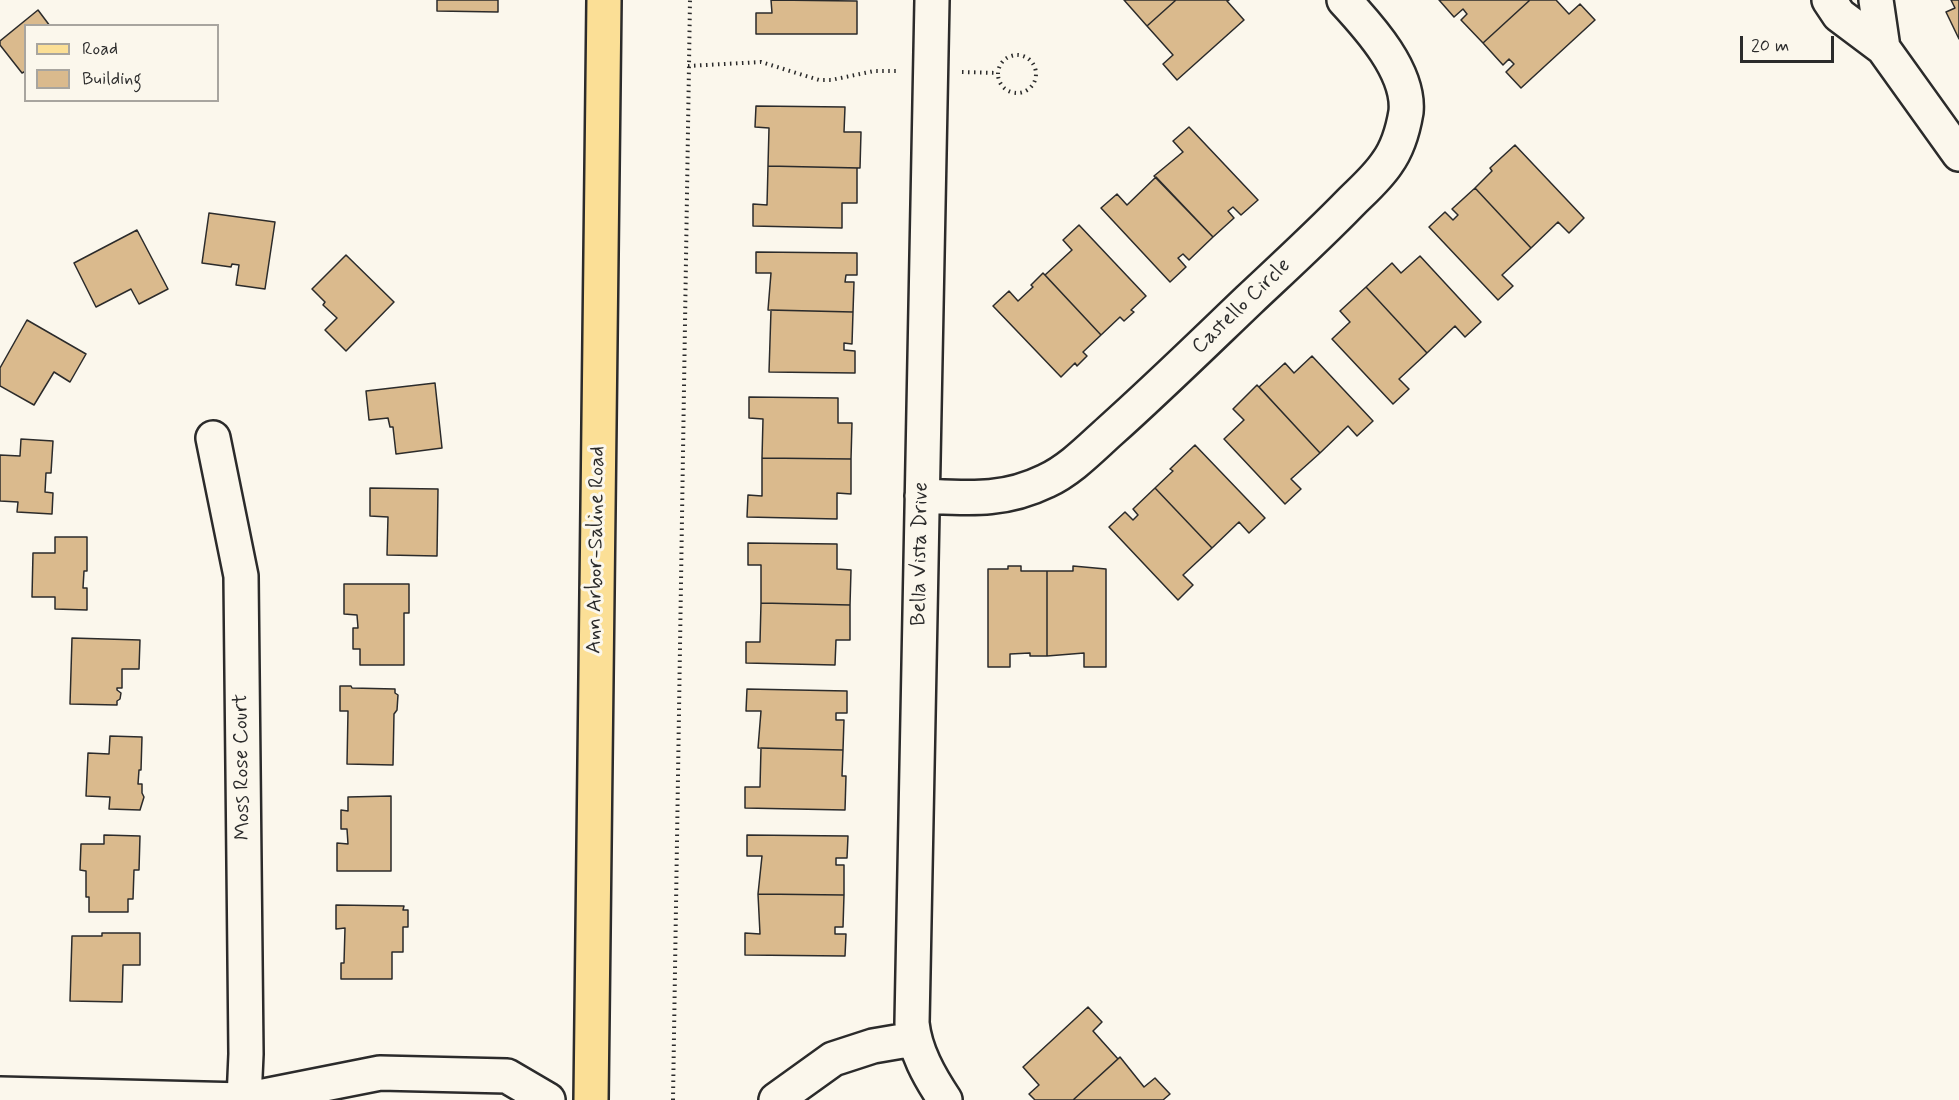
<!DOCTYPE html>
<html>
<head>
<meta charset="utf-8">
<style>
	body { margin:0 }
	#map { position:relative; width:1959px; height:1100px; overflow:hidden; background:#fbf7ec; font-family:Mynerve,sans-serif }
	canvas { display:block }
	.legend { position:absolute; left:24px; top:24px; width:195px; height:78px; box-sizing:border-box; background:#fbf7ec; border:2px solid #a8a59f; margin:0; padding:8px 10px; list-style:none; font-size:18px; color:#2b2b2b }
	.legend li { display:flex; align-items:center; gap:12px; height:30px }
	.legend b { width:30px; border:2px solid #a8a59f }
	.scale { position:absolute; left:1740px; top:36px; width:94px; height:27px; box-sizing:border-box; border:3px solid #2b2b2b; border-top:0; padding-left:8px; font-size:18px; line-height:21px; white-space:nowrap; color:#2b2b2b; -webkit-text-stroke:4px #fbf7ec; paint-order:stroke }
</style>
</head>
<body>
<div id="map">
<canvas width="1959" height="1100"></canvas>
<ul class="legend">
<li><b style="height:8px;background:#fbdf96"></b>Road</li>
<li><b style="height:16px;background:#daba8d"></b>Building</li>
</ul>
<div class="scale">20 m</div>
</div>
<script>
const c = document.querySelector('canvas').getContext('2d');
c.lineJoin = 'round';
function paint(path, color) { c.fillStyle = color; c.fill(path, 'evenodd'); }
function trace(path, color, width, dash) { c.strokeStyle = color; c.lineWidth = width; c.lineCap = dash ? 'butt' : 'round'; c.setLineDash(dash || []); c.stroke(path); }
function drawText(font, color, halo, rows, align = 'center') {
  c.font = font + ' Mynerve,sans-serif'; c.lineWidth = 6; c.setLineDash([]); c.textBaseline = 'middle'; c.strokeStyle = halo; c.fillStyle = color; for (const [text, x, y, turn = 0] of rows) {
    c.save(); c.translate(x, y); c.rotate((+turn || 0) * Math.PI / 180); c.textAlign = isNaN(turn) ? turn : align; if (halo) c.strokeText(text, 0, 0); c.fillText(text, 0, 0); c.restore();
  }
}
const building = new Path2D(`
	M437,0H498V12L437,11Z
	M771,0L857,1V34H756V13H772Z
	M1124,0H1176L1147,26Z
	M1176,0H1229L1227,1L1244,20L1177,80L1163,64L1173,55L1147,26Z
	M1439,0H1530L1483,43L1461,20L1467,14L1463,9L1454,17Z
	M1530,0H1556L1569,14L1580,4L1595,20L1521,88L1506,72L1514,64L1509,59L1503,65L1483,43Z
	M1951,0H1959V39L1946,12L1955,8Z
	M38,10L50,26H26V71L22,73L0,45V41Z
	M756,106L845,107L844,132H861L860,168L768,166L769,128L755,127Z
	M1189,127L1258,200L1241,215L1233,207L1228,211L1234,218L1213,237L1154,176L1183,152L1173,141Z
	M1515,145L1584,218L1569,233L1558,222L1531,248L1475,188L1492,171L1490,168Z
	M768,166L857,168V203H842V228L753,226V204L767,205Z
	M1156,177L1213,237L1189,260L1183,254L1178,258L1186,267L1170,282L1101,208L1117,194L1127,205Z
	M1475,188L1531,248L1502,275L1513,286L1498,300L1429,227L1445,212L1453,220L1458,215L1452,209Z
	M209,213L275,222L265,289L236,285L239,265L232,264L231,267L202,263Z
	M1079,225L1146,296L1131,310L1134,312L1124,321L1120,317L1101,335L1045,275L1072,250L1063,240Z
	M137,230L168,289L139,304L131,289L96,307L74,263Z
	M756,252L857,253V275H846L845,282H854L853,312L768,310L771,273H756Z
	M346,255L394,302L346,351L325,330L337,318L323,305L325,302L312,289Z
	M1420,256L1481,322L1465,337L1455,326L1427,353L1366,287L1392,263L1401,273Z
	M1043,273L1101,335L1083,352L1087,356L1077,366L1075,363L1061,377L993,306L1009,291L1018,301L1033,287L1031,285Z
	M1366,287L1427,353L1399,379L1409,389L1393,404L1332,339L1350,322L1340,311Z
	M771,310L853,312L852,344L844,343V350L855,351V373L769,372Z
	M27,320L86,354L70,382L54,372L34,405L0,386V368Z
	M1312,356L1373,421L1357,436L1348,426L1320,453L1259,387L1285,363L1294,373Z
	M435,383L442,448L396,454L393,427H390L388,418L369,420L366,391Z
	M1257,385L1320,453L1291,479L1301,489L1285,504L1224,439L1244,420L1233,409Z
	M749,397L838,398V423H852L851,459L762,458L763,419L749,418Z
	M21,439L53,441L51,473H46L45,492L53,493L52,514L17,512L18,502L0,501V455L20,456Z
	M1195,445L1265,518L1249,533L1239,522L1212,548L1155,488L1173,471L1170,469Z
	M762,458L851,459V494L837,493V519L747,517L748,495L762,496Z
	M370,488L438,489L437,556L387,555L388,517L370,516Z
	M1155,488L1212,548L1183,575L1193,585L1178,600L1109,527L1125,512L1133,520L1138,515L1133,509Z
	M55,537H87V571H84L83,588H87V610L55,609V597H32L33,553H55Z
	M748,543L837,544V569L851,570L850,605L761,603V565H748Z
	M1008,566H1021V571H1047V656H1030V653L1010,654V667H988V569H1008Z
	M1073,566L1106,569V667H1084V653L1047,656V571H1073Z
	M344,584H409V613H404V665H360V649H353V628H358L357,615L344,614Z
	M761,603L850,605V640H836L835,665L746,663V642H760Z
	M72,638L140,640L139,669H122V688H117V690L121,693L120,699L117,701V705L70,704Z
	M340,686H351L352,688L395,689V693L398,695L397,710L394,714L393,765L347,764L348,711H340Z
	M747,689L847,691V713H836V720H844L843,750L758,748L761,711H746Z
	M110,736L142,737L141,770H139L138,784H142V793L144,797L140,810L109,809L110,797L86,796L88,753L109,754Z
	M761,748L843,750L842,776H846L845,810L745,808V787H760Z
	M391,796V871H337V843L348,844L347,829H341V810L348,811V797Z
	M104,835L140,836L139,870H134L133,899H128V912H89V897H86V871L80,870L81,844H104Z
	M747,835L848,836L847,858H836V865H844V895L758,894L762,856H747Z
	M758,894L844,895L843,927H835V934H846L845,956L745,955V933L760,934Z
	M336,905L404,906L403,910H408V927H403V952H392V979H341V963H344L345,928L336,929Z
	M102,933H140V965H123L122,1002L70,1001L72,936H102Z
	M1088,1007L1102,1022L1093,1031L1118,1059L1073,1100H1035L1029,1094L1039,1085L1023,1067Z
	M1120,1057L1144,1087L1155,1078L1170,1094L1163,1100H1073Z`);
paint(building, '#daba8d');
trace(building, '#2b2b2b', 1.5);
const minor = new Path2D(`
	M932,0L912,1023C915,1051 929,1076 945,1100
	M1829,0L1839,15L1883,48L1959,154
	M1876,0L1883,48
	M213,438L241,576L246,1054L244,1100
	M922,496C968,498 1003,502 1046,481C1070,470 1090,449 1110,431C1157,389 1203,344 1249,300C1283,268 1318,236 1350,203C1363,190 1377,178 1387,163C1398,148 1403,130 1406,112C1410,72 1369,27 1344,0
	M0,1094L244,1100
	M244,1100L380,1073L507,1076L548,1100
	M776,1100L833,1059L873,1046L914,1039`);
const major = new Path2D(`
	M591,1100L604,0`);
trace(minor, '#2b2b2b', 38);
trace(major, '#2b2b2b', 38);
trace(new Path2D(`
	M998 74a19 19 0 1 1 38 0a19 19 0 1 1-38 0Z
	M688,66L761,62L819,80H831L874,71H900
	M962,72L998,73
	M673,1100L690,0`), '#2b2b2b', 4, [1.5, 4.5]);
trace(minor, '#fbf7ec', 33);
trace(major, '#fbdf96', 33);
drawText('21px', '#2b2b2b', '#fbf7ec', [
	["Castello Circle",1242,307,-44],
	["Ann Arbor-Saline Road",597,550,-89],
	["Bella Vista Drive",921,554,-89],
	["Moss Rose Court",243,767,-91]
]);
</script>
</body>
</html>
